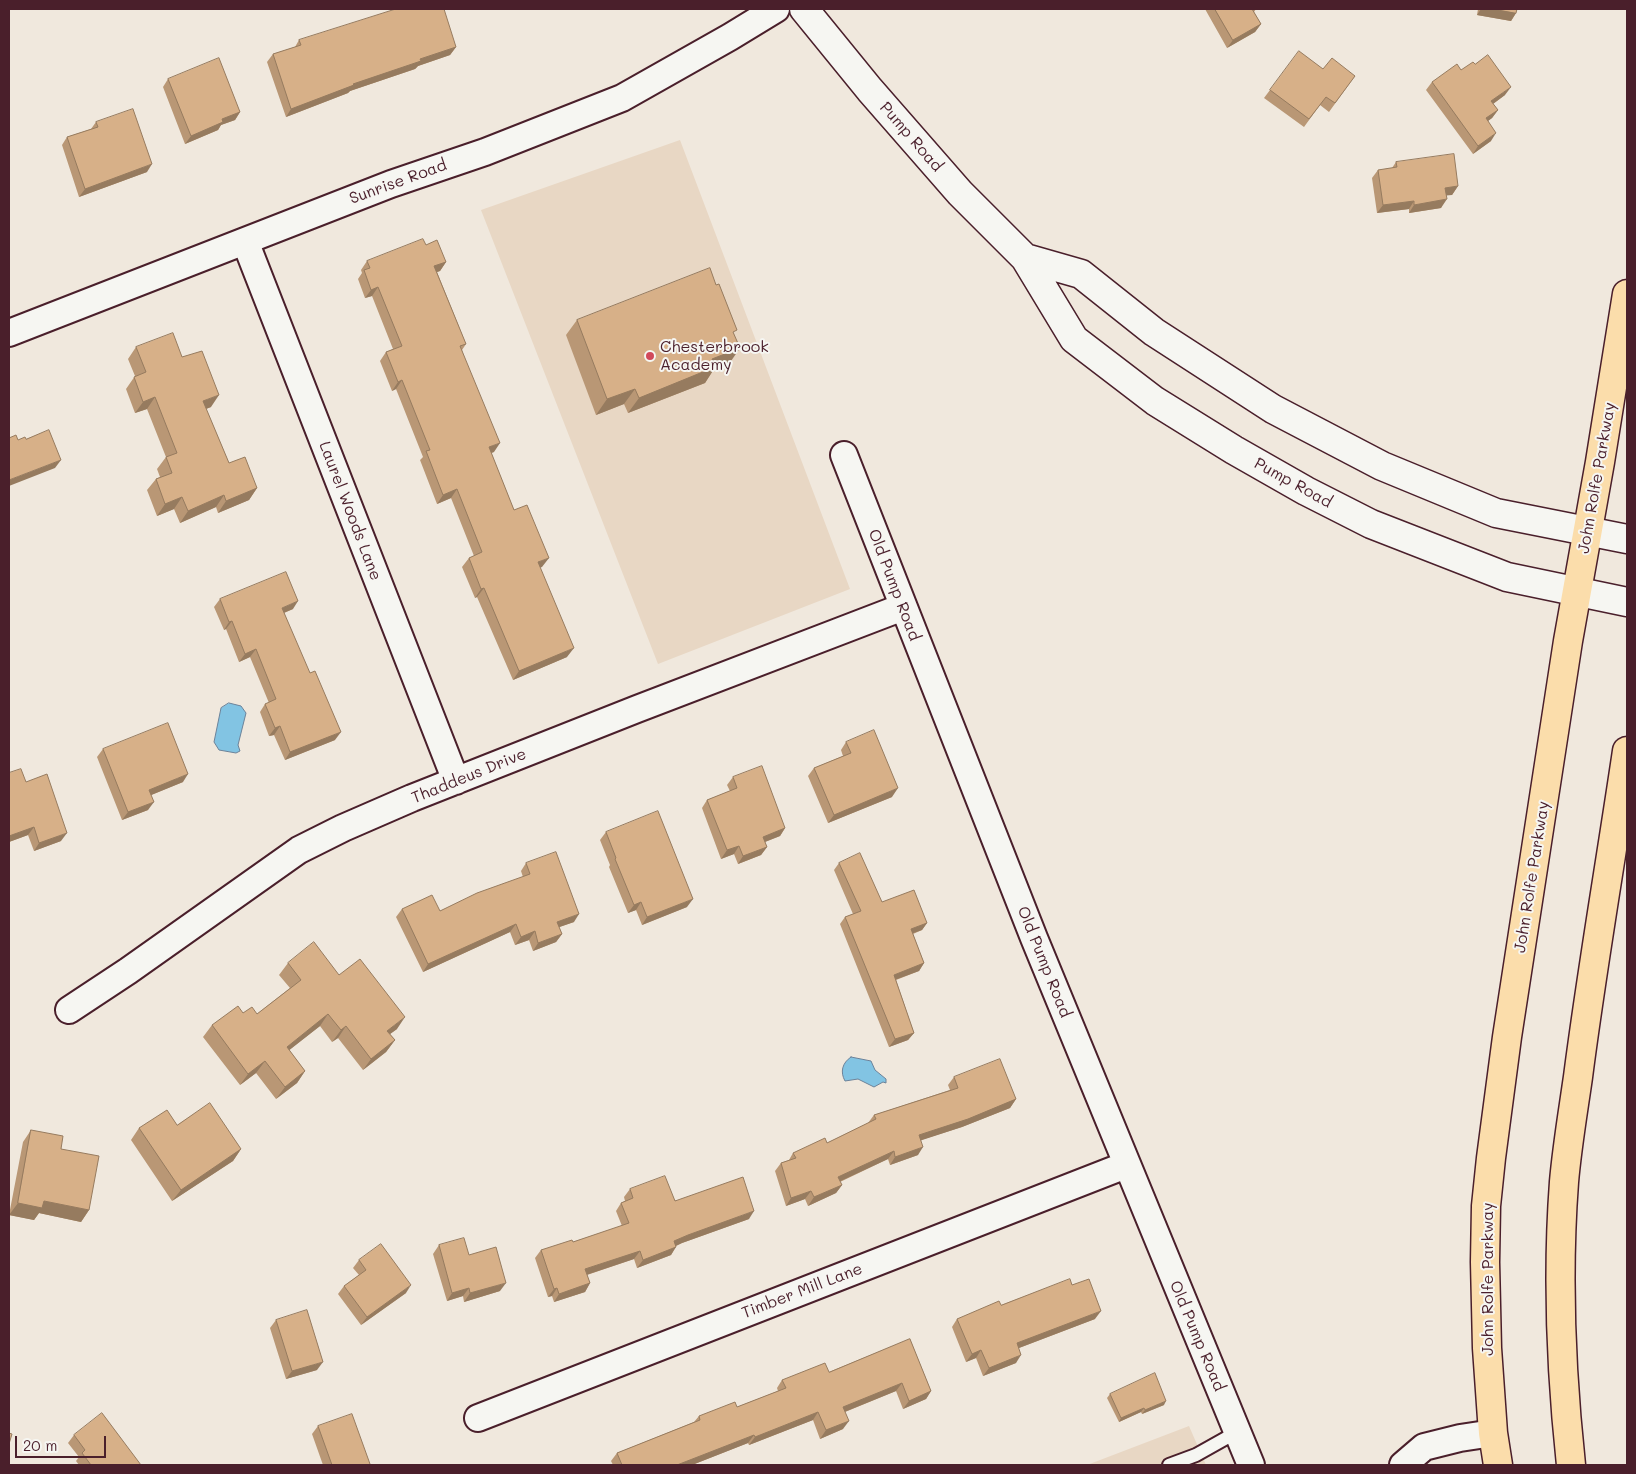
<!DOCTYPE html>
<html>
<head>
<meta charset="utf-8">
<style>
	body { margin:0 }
	#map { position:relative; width:1636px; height:1474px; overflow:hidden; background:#f0e8dd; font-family:Mali,sans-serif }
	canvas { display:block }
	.frame { position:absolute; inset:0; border:10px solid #4a1f2b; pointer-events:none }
	.scale { position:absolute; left:15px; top:1436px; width:91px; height:22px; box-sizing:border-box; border:2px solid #4a1f2b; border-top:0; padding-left:6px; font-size:15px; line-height:18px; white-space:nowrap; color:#4a1f2b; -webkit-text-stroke:4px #f6f6f2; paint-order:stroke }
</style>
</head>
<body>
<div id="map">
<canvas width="1636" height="1474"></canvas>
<div class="frame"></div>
<div class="scale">20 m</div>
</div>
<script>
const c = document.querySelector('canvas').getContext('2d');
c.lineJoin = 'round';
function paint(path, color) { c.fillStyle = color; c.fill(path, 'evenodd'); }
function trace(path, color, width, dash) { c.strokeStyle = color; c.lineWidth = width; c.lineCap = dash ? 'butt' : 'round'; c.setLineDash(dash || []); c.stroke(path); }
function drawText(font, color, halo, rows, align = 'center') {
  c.font = font + ' Mali,sans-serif'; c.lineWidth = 4; c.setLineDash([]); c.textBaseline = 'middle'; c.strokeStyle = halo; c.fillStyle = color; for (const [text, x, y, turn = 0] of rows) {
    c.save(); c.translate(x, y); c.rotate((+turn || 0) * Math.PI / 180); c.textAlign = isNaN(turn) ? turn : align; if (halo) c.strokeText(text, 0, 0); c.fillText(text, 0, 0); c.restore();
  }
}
paint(new Path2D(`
	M680,140L850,589L658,664L481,210Z
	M1189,1426L1206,1465H1087Z`), '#e8d7c4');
const water = new Path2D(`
	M229,703L241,706L246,713L238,745L240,751L236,753L219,750L214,742L221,708Z
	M851,1057L871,1061L875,1070L886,1079V1083L883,1082L874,1087L858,1079L845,1081C840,1072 842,1063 851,1057Z`);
paint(water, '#82c4e3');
trace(water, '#6c8299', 1);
const lane = new Path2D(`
	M1169,1465L1196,1455L1237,1432`);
const street = new Path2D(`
	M245,241L456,781
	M9,333L391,184L485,152L622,98L730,37L776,9
	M844,455L1034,938L1251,1465
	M69,1010L128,971L299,850L343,828L412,798L637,709L903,607
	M478,1418L1126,1165
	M1403,1465L1424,1447L1460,1438L1493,1433`);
const secondary = new Path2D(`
	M804,9L870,90L960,193L1025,258L1074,339L1155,401L1234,450L1306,491L1371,524L1507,577L1627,602
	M1025,258L1081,274L1154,332L1273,409L1382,466L1496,513L1627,539`);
const primary = new Path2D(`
	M1498,1465L1493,1433L1487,1348L1485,1262L1486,1206L1491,1158L1507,1037L1568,641L1600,462L1627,294
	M1571,1465C1561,1372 1557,1276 1564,1182C1567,1147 1573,1112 1578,1077C1592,968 1611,860 1627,751`);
trace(lane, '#4a1f2b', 16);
trace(street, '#4a1f2b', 30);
trace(secondary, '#4a1f2b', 31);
trace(primary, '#4a1f2b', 31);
trace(lane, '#f6f6f2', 12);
trace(street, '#f6f6f2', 26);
trace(secondary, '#f6f6f2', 28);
trace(primary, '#fbddab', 28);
paint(new Path2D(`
	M1205,9H1256L1254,12L1261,24L1255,32L1227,48Z
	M1478,9H1517L1516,13L1511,21L1477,15Z
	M299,40L456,47L450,55L418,66L415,69L350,91L348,93L286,117L267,62L273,54L295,47Z
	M1323,69L1355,76L1329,112L1320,105L1304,127L1264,98L1270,90Z
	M1461,70L1505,95L1493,104L1498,110L1492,118L1488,121L1491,141L1473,154L1426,90L1432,82Z
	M168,79L240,112L235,120L221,125L218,130L185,144L163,87Z
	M96,122L147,172L79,197L62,145L67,137L91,129Z
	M1396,162L1458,186L1452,195H1446L1441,208L1409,213V209L1377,213L1372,178L1378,170L1392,168Z
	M426,245L446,262L440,271L437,272L466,344L462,350L494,452L491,453L514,510L542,567H540L567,657L513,680L477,597L475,598L462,567L469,558L474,556L451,498L437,504L420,460L423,457L396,389L392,391L380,361L386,352L393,349L372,296L365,298L358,279L362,273L361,270L367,261Z
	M577,320L734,335L729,364L714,369L705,383L628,413L624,404L596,415L566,335Z
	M136,347L182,357L211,407L206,409L229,463L257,488L249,500L218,513L216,507L180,523L174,509L157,516L147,490L156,479L160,477L157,469L166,457L147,409L135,413L126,389L135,376L128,359Z
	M220,599L293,609L284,613L335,740L285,760L274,735L269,736L260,712L265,704L269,703L250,657L239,662L226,629L224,630L214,607Z
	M846,742L892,797L828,823L808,776L814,768L843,756L841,750Z
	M103,749L183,782L151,795L148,810L122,820L97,757Z
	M9,773L26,782L61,841L34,851L28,835L9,842Z
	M733,777L785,828L780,836L765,842L767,847L761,855L738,864L734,854L721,859L702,808L707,800L730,791L727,785Z
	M606,832L687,907L642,925L636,910L628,913L609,867L610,865L600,840Z
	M526,863L574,922L559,927L562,934L556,942L533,951L529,940L515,945L510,932L423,972L396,917L402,909L440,911L523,877L521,871Z
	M839,863L882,902L927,923L922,930L913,934L924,963L919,971L896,980L914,1033L908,1040L889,1047L840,924L845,917L853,914L834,870Z
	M288,963L339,975L397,1029L390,1034L395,1040L386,1052L363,1070L338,1038L332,1042L320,1026L289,1050L305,1071L297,1083L276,1099L256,1073L240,1085L203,1037L212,1025L243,1013L257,1014L290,988L279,975Z
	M954,1077L1016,1099L1010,1108L962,1127L921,1140L918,1155L890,1165L888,1159L840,1182L842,1185L836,1193L808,1206L805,1199L786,1206L775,1171L781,1163L789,1160L793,1153L827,1143L868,1123L874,1115L950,1090L948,1085Z
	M177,1125L241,1149L233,1161L172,1201L131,1140L139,1128Z
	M31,1130L61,1149L89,1210L81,1222L39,1213L34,1220L9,1215L23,1142Z
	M630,1189L749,1219L682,1243L676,1246L671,1255L637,1268L634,1259L587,1275L590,1283L585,1292L554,1302L552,1296L548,1297L535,1258L541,1250L573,1242L622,1226L616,1211L621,1203L625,1201L624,1197Z
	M439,1245L469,1255L500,1291L464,1302L463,1296L447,1301L433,1254Z
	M359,1260L406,1293L361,1325L338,1294L344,1286L359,1275L353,1268Z
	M1072,1285L1095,1319L1019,1348L1016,1363L983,1376L976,1358L966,1362L952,1327L957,1319Z
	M276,1320L317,1370L286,1379L270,1328Z
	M910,1339L931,1391L926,1399L903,1409L896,1391L845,1412L843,1429L820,1439L813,1420L749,1445L748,1443L692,1465H613L611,1461L617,1453L694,1422L699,1416L737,1407L778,1391L777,1388L782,1380L829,1372Z
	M1110,1394L1164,1405L1142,1414L1141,1412L1119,1422L1107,1398Z
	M318,1426L369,1465H323L312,1434Z
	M74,1435L141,1465H79L76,1461L79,1457L68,1443Z`), '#b99775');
paint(new Path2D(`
	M1481,9H1493L1516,13L1511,21L1477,15Z
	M1261,24L1255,32L1227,48L1233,40Z
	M456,47L450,55L418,66L415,69L350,91L348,93L286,117L291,109L353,84L420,59Z
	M1511,87L1505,95L1486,109L1491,101Z
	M1498,110L1492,118L1481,126L1486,118Z
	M240,112L235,120L221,125L218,130L185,144L191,136L222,119Z
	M1496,133L1491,141L1473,154L1478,146Z
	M152,164L147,172L79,197L85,189Z
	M1458,186L1452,195L1440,196L1445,188Z
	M1447,199L1441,208L1409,213L1414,205Z
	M1414,201L1409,209L1377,213L1383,205Z
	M446,262L440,271L428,275L434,266Z
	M378,287L372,296L365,298L371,290Z
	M740,348L729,364L714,369L705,383L628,413L639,398L712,359Z
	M402,380L396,389L392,391L398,382Z
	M635,389L624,404L596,415L607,399Z
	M219,395L211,407L195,413L203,401Z
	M155,397L147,409L135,413L143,402Z
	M500,443L494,452L482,456L489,447Z
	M61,460L55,468L9,486V480Z
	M257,488L249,500L218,513L226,501Z
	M457,489L451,498L437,504L443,495Z
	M224,495L216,507L180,523L188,511Z
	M182,497L174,509L157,516L165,504Z
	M549,558L542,567L532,571L538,562Z
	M484,588L477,597L475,598L481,589Z
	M298,601L293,609L276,616L282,608Z
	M232,621L226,629L224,630L229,622Z
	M574,648L567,657L513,680L519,671Z
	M256,649L250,657L239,662L245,654Z
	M280,726L274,735L269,736L275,728Z
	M341,732L335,740L285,760L290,752Z
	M188,774L183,782L144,798L149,790Z
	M898,788L892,797L828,823L834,815Z
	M154,802L148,810L122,820L128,812Z
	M34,827L28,835L9,842V836Z
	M785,828L780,836L757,845L763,837Z
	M67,833L61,841L34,851L39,843Z
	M739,846L734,854L721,859L727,850Z
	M767,847L761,855L738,864L743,856Z
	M693,899L687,907L642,925L647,917Z
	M641,902L636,910L628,913L634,905Z
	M579,914L574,922L551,930L557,922Z
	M927,923L922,930L905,936L911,929Z
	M516,924L510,932L423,972L428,964Z
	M535,931L529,940L515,945L521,937Z
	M562,934L556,942L533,951L538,943Z
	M924,963L919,971L889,982L894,975Z
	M328,1014L320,1026L278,1059L287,1047Z
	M405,1017L397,1029L379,1042L387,1031Z
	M346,1026L338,1038L332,1042L341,1030Z
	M914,1033L908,1040L889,1047L895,1039Z
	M395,1040L386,1052L363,1070L371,1059Z
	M265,1061L256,1073L240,1085L248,1074Z
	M305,1071L297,1083L276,1099L285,1087Z
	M1016,1099L1010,1108L962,1127L913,1143L919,1135Z
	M923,1147L918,1155L890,1165L895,1157Z
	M241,1149L233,1161L172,1201L181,1190Z
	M894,1151L888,1159L832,1185L838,1177Z
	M842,1185L836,1193L808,1206L814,1197Z
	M811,1191L805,1199L786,1206L791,1198Z
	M44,1201L89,1210L81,1222L39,1213L34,1220L9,1215L18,1203Z
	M754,1211L749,1219L682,1243L669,1249L674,1241L688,1235Z
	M676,1247L671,1255L637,1268L643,1260Z
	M640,1251L634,1259L580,1277L585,1269Z
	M506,1283L500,1291L464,1302L470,1293Z
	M590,1283L585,1292L554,1302L559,1294Z
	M411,1285L406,1293L361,1325L367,1317Z
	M469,1288L463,1296L447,1301L452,1293Z
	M557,1288L552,1296L548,1297L554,1289Z
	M1101,1311L1095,1319L1011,1351L1017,1343Z
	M981,1350L976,1358L966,1362L972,1354Z
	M1021,1355L1016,1363L983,1376L989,1368Z
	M323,1362L317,1370L286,1379L292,1371Z
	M902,1383L896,1391L837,1415L843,1407Z
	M931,1391L926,1399L903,1409L909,1401Z
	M1166,1401L1164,1405L1142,1414L1145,1410Z
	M1144,1408L1141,1412L1119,1422L1121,1418Z
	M818,1412L813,1420L749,1445L755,1437Z
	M849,1421L843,1429L820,1439L826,1430Z
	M754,1435L748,1443L692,1465H677Z`), '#967b5f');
const building = new Path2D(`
	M396,9H444L456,47L420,59L421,61L353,84L354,85L291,109L273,54L301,45L299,40Z
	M1215,9H1252L1261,24L1233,40Z
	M1493,9H1517L1516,13Z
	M1299,51L1323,69L1332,58L1355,76L1335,103L1326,97L1309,119L1270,90Z
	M1488,55L1511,87L1491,101L1498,110L1486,118L1496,133L1478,146L1432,82L1457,64L1461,70L1473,62L1475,64Z
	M219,58L240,112L222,119L223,122L191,136L168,79Z
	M133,109L152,164L85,189L67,137L98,127L96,122Z
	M1454,154L1458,186L1445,188L1447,199L1414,205V201L1383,205L1378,170L1397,167L1396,162Z
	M423,239L426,245L437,240L446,262L434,266L466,344L460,346L500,443L489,447L514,510L527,505L549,558L538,562L574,648L519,671L484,588L481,589L469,558L482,552L457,489L443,495L426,451L430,450L402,380L398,382L386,352L402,346L378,287L371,290L364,270L370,268L367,261Z
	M710,268L716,285L719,284L737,330L733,332L740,348L712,359L715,367L639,398L635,389L607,399L577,320Z
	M173,333L182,357L202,351L219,395L203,401L229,463L245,457L257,488L226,501L224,495L188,511L182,497L165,504L156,479L172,473L166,457L177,453L155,397L143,402L134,377L146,372L136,347Z
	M49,430L61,460L9,480V438L16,435L18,440L25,437L26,439Z
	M286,572L298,601L282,608L310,673L315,671L341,732L290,752L280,726L275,728L265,704L276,699L256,649L245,654L232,621L229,622L220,599Z
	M168,723L188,774L149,790L154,802L128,812L103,749Z
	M874,730L898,788L834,815L814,768L851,753L846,742Z
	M762,766L785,828L763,837L767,847L743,856L739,846L727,850L707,800L737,788L733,777Z
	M21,769L26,782L47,774L67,833L39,843L34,827L9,836V773Z
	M658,811L693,899L647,917L641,902L634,905L615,859L616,858L606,832Z
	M556,852L579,914L557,922L562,934L538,943L535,931L521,937L516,924L428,964L402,909L432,895L440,911L477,893L530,874L526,863Z
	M860,853L882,902L914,890L927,923L911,929L924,963L894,975L914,1033L895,1039L845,917L861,911L839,863Z
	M314,942L339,975L360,959L405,1017L387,1031L395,1040L371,1059L346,1026L341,1030L328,1014L287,1047L305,1071L285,1087L265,1061L248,1074L212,1025L238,1006L243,1013L252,1007L257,1014L301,980L288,963Z
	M1000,1059L1016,1099L968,1119L919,1135L923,1147L895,1157L894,1151L838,1177L842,1185L814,1197L811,1191L791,1198L781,1163L796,1158L793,1153L825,1138L827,1143L876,1119L874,1115L958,1088L954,1077Z
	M210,1103L241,1149L181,1190L139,1128L167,1110L177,1125Z
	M31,1130L63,1136L61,1149L99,1156L89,1210L44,1201L42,1208L18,1203Z
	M665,1176L675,1201L743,1177L754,1211L688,1235L674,1241L676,1247L643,1260L640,1251L585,1269L590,1283L559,1294L557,1288L554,1289L541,1250L572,1240L573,1242L629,1223L621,1203L633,1198L630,1189Z
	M464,1238L469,1255L496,1247L506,1283L470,1293L469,1288L452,1293L439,1245Z
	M381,1244L411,1285L367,1317L344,1286L366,1270L359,1260Z
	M1070,1279L1072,1285L1089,1279L1101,1311L1017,1343L1021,1355L989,1368L981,1350L972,1354L957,1319L999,1301L1001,1305Z
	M307,1310L323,1362L292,1371L276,1320Z
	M910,1339L931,1391L909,1401L902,1383L843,1407L849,1421L826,1430L818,1412L755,1437L754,1435L677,1465H622L617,1453L700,1420L699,1416L735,1402L737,1407L786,1388L782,1380L825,1363L829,1372Z
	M1155,1373L1166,1401L1145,1410L1144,1408L1121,1418L1110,1394Z
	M102,1413L141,1465H91L82,1453L85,1450L74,1435Z
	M352,1414L370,1464L368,1465H332L318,1426Z
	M9,1433L12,1434L9,1444Z`);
paint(building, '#d7b088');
trace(building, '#967b5f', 1);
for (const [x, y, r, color] of [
	[650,356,5,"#d1495b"]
]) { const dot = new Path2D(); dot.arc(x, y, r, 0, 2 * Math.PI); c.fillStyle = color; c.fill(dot); trace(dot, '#f6f6f2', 2); }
drawText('16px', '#4a1f2b', '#f6f6f2', [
	["Pump Road",911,137,49],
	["Sunrise Road",398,182,-20],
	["John Rolfe Parkway",1597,478,-80],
	["Pump Road",1293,483,29],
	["Laurel Woods Lane",350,511,69],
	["Old Pump Road",894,585,69],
	["Thaddeus Drive",469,776,-22],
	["John Rolfe Parkway",1532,877,-81],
	["Old Pump Road",1044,962,68],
	["John Rolfe Parkway",1488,1279,-90],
	["Timber Mill Lane",802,1291,-21],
	["Old Pump Road",1197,1336,67]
]);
drawText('16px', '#4a1f2b', '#f6f6f2', [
	["Chesterbrook",660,347],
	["Academy",660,365]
], 'left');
</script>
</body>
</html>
